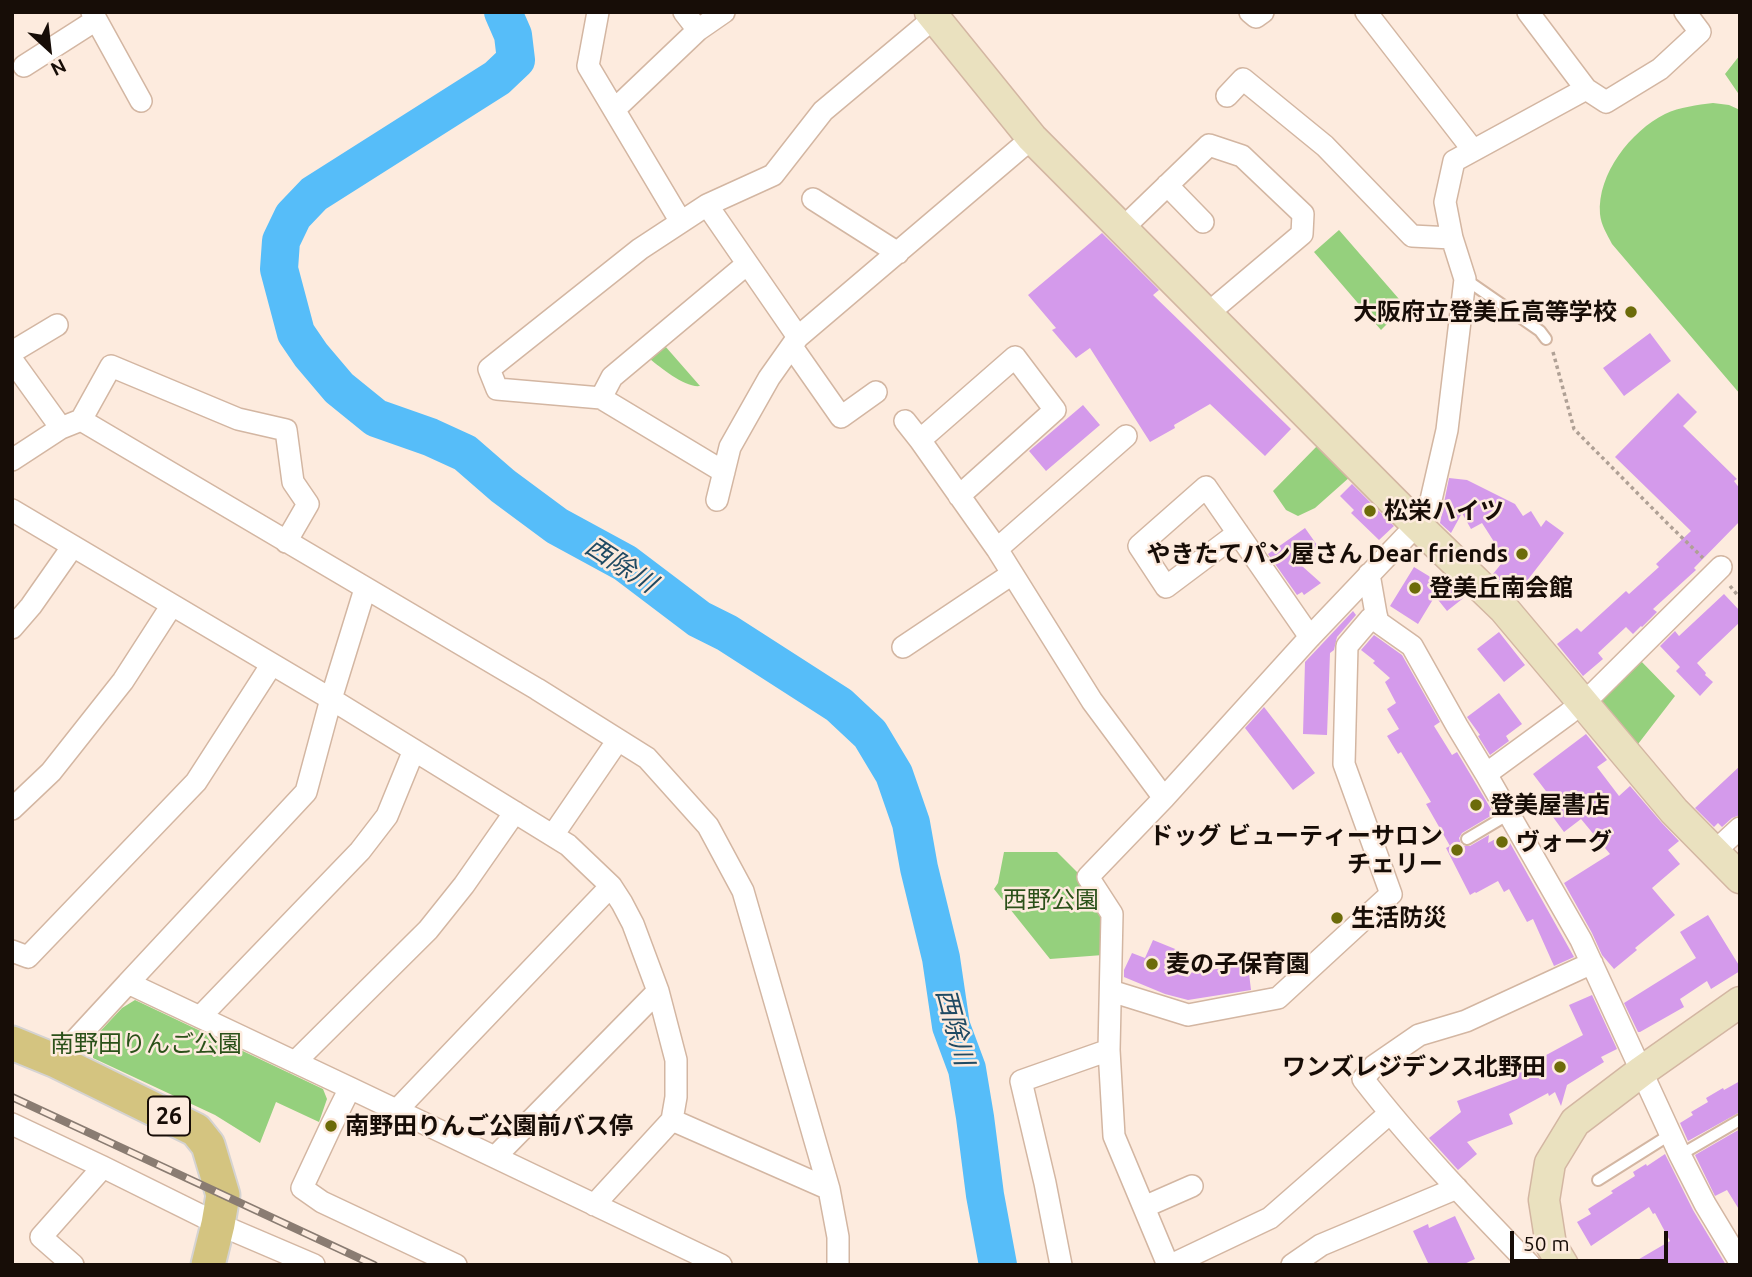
<!DOCTYPE html>
<html>
<head>
<meta charset="utf-8">
<style>
	body { margin:0 }
	#map { position:relative; width:1752px; height:1277px; overflow:hidden; background:#fdebde; font-family:Ubuntu,sans-serif }
	canvas { display:block }
	.frame { position:absolute; inset:0; border:14px solid #170d07; pointer-events:none }
	.north { position:absolute; left:14px; top:14px; width:70px; height:70px; -webkit-text-stroke:5px #fdebde; paint-order:stroke; rotate:153deg; font-size:19px; font-weight:700; line-height:28px; text-align:center; color:#170d07 }
	.north::after { content:''; display:block; margin:auto; width:24px; height:32px; background:#170d07; clip-path:polygon(50% 0,100% 100%,50% 72%,0 100%) }
	.scale { position:absolute; left:1510px; top:1231px; width:158px; height:32px; box-sizing:border-box; border:4px solid #170d07; border-top:0; padding-left:9px; font-size:21px; line-height:24px; white-space:nowrap; color:#170d07; -webkit-text-stroke:5px #fdebde; paint-order:stroke }
</style>
</head>
<body>
<div id="map">
<canvas width="1752" height="1277"></canvas>
<div class="frame"></div>
<div class="north">N</div>
<div class="scale">50 m</div>
</div>
<script>
const c = document.querySelector('canvas').getContext('2d');
c.lineJoin = 'round';
function paint(path, color) { c.fillStyle = color; c.fill(path, 'evenodd'); }
function trace(path, color, width, dash) { c.strokeStyle = color; c.lineWidth = width; c.lineCap = dash ? 'butt' : 'round'; c.setLineDash(dash || []); c.stroke(path); }
function drawText(font, color, halo, rows, align = 'center') {
  c.font = font + ' Ubuntu,"Noto Sans JP",sans-serif'; c.lineWidth = 5; c.setLineDash([]); c.textBaseline = 'middle'; c.strokeStyle = halo; c.fillStyle = color; for (const [text, x, y, turn = 0] of rows) {
    c.save(); c.translate(x, y); c.rotate((+turn || 0) * Math.PI / 180); c.textAlign = isNaN(turn) ? turn : align; if (halo) c.strokeText(text, 0, 0); c.fillText(text, 0, 0); c.restore();
  }
}
paint(new Path2D(`
	M1740,55V96L1725,74Z
	M1713,103L1729,105L1740,110V394L1612,244C1607,234 1601,225 1600,214C1597,174 1631,131 1665,114C1680,107 1697,105 1713,103Z
	M1339,230L1399,299L1397,301L1403,308L1381,330L1314,252Z
	M665,346L700,386C685,388 661,368 650,359Z
	M1319,444L1351,476L1315,508L1298,516L1286,510L1273,491Z
	M1639,659L1675,696L1635,748L1602,707V694Z
	M1004,852H1057L1080,875L1105,916L1103,955L1050,959L994,889L998,883Z
	M135,1000L323,1089L327,1099L319,1122L276,1102L260,1143L215,1115L93,1058V1039L122,1008Z`), '#95d07d');
trace(new Path2D(`
	M503,12L513,35L516,60L497,78L314,194L293,216L281,241L279,269L296,333L311,355L339,388L376,418L430,437L465,453L503,486L557,526L625,563L699,619L727,633L839,705L870,734L894,774L911,823L919,868L941,958L951,1026L967,1069L975,1117L985,1195L998,1265`), '#56bdf9', 38);
paint(new Path2D(`
	M1102,233L1159,290L1153,295L1291,429L1265,456L1210,404L1174,425L1175,428L1150,442L1090,348L1076,358L1052,330L1056,328L1028,295Z
	M1650,333L1671,361L1624,396L1603,368Z
	M1678,393L1697,412L1683,426L1737,479L1734,481L1740,489V521L1694,568L1696,570L1653,609L1657,612L1642,627L1641,626L1633,634L1626,627L1598,653L1603,659L1583,676L1557,644L1577,628L1581,632L1626,591L1629,594L1659,567L1656,564L1691,531L1615,457Z
	M1083,405L1100,425L1046,471L1029,451Z
	M1449,478L1467,480L1515,504L1523,516L1531,511L1541,527L1546,520L1564,533L1516,595L1493,574L1505,559L1482,523L1471,529L1462,513L1451,533L1440,523Z
	M1352,484L1394,526L1379,540L1351,513L1354,510L1340,496Z
	M1305,528L1317,545L1302,566L1321,583L1304,595L1302,592L1297,595L1268,554Z
	M1414,567L1437,581L1444,576L1466,596L1447,611L1435,596L1418,624L1390,606Z
	M1724,594L1740,611V622L1697,663L1706,673L1705,675L1713,682L1700,696L1676,671L1680,667L1660,646L1675,631L1679,636Z
	M1353,611L1356,615L1337,637L1334,650L1330,653L1327,735L1303,734L1305,662Z
	M1499,632L1525,665L1504,682L1477,649Z
	M1374,635L1402,655L1440,722L1434,726L1452,755L1457,752L1494,814L1462,833L1459,838L1461,844L1464,846H1470L1489,835L1488,843L1505,834L1574,957L1554,966L1533,919L1527,922L1509,889L1504,892L1498,881L1476,893L1475,892L1470,895L1446,848L1450,846L1426,804L1431,802L1401,752L1398,754L1387,736L1399,729L1387,709L1396,703L1385,682L1390,678L1373,663L1375,661L1361,650Z
	M1499,693L1522,724L1506,736L1509,741L1490,755L1478,736L1480,735L1467,717Z
	M1264,707L1315,773L1293,790L1245,728Z
	M1586,734L1607,760L1597,767L1619,796L1630,786L1661,822L1679,841L1668,850L1680,864L1652,888L1675,915L1635,948L1637,950L1614,969L1602,955L1592,933L1564,883L1610,854L1581,819L1564,832L1550,813L1558,807L1533,774Z
	M1740,766V815L1732,818L1722,827L1718,823L1714,827L1695,808Z
	M1708,915L1740,967V971L1711,989L1707,981L1680,999L1684,1007L1640,1032H1638L1624,1003L1696,958L1680,932Z
	M1153,940L1185,953L1177,974L1248,965L1251,990L1188,1000L1165,994L1124,977V970L1132,953L1145,958Z
	M1592,995L1617,1049L1601,1057L1604,1062L1567,1085L1561,1106L1555,1092L1549,1096L1548,1093L1509,1114L1513,1124L1467,1142L1477,1154L1458,1170L1429,1138L1461,1112L1457,1101L1518,1078L1515,1072L1583,1035L1569,1005Z
	M1740,1081V1112L1688,1141L1680,1123L1693,1115L1691,1112L1708,1102L1706,1098L1723,1088L1724,1090Z
	M1740,1129V1211L1727,1190L1715,1196L1695,1155Z
	M1665,1154L1693,1210L1726,1265H1629L1670,1241L1655,1213L1653,1214L1649,1207L1591,1246L1577,1222L1591,1214L1588,1209L1613,1193L1611,1191L1635,1176L1633,1172L1646,1164L1647,1166Z
	M1455,1216L1475,1259L1462,1265H1429L1413,1231L1428,1224L1429,1228Z`), '#d49aeb');
const lane = new Path2D(`
	M1465,279L1540,331L1546,339
	M1467,839L1509,814
	M1680,1155L1740,1120
	M1598,1180L1671,1134`);
const street = new Path2D(`
	M92,12L141,101
	M598,12L588,66L681,222
	M684,12L698,30
	M1250,12L1256,17L1263,12
	M1366,12L1473,150
	M1528,12L1586,89
	M24,66L96,20
	M1227,96L1243,79L1325,146L1412,236L1452,238
	M615,109L698,30L724,12
	M1167,185L1203,222
	M813,199L898,253
	M707,205L773,175L823,111L934,18
	M1122,229L1209,145L1242,156L1303,214L1302,234L1206,315
	M792,347L841,417L876,392
	M12,352L57,325
	M12,360L61,428
	M601,398L612,377L747,264
	M81,420L111,366L238,419L286,430L293,482L308,504L286,542
	M905,421L920,440L1015,357L1055,410L959,496
	M920,440L997,549L1092,701L1164,798
	M12,460L61,428L81,420L537,689L647,758L708,826L743,891L829,1189L838,1237V1265
	M724,472L601,398L497,389L489,369L640,249L707,205L798,337
	M717,500L730,447L769,378L798,337L1032,138
	M12,510L331,699L568,845L611,886L622,903L633,924L658,991L676,1060V1097L672,1120L594,1205
	M1238,533L1166,587L1139,546L1206,487L1310,637
	M997,549L1126,436
	M1721,567L1595,692L1568,714L1486,774L1581,940L1680,1155L1705,1204L1740,1262
	M1376,614L1378,622L1412,646L1457,726L1486,774
	M12,628L31,606L73,546
	M903,647L1012,574
	M12,809L51,772L123,681L172,605
	M553,835L618,740
	M1714,852L1740,828
	M12,951L28,957L196,782L272,664
	M128,983L306,792L331,699L365,589
	M1111,991L1188,1015L1278,998L1391,894L1344,764L1347,646L1370,619L1376,614L1369,574
	M200,1017L360,851L387,816L414,750
	M56,1061L128,983L350,1088L331,1126L302,1188L322,1202L456,1265
	M295,1062L428,930L464,885L515,812
	M350,1088L721,1265
	M397,1110L611,886
	M672,1120L829,1189
	M12,1124L103,1167L218,1224L314,1265
	M495,1157L658,991
	M1144,1207L1192,1186
	M73,1265L41,1237L103,1167
	M1061,1265L1045,1183L1021,1081L1109,1050
	M1168,1265L1114,1136L1109,1050L1112,914L1088,877L1164,798L1310,637L1428,513L1447,430L1465,279L1452,238L1445,202L1454,161L1586,89L1606,102L1660,69L1700,32L1685,12
	M1171,1265L1270,1218L1390,1113
	M1292,1265L1321,1245L1457,1188
	M1530,1265C1472,1205 1414,1145 1363,1079L1374,1066L1419,1035L1466,1021L1592,963`);
const secondary = new Path2D(`
	M930,12L1032,138L1416,524L1504,609L1674,811L1740,878
	M1563,1265L1551,1245L1544,1200L1550,1163L1575,1122L1642,1071L1740,1002`);
const primary = new Path2D(`
	M12,1043L56,1061L196,1130L208,1145L223,1195L218,1224L208,1265`);
trace(lane, '#d3b6a2', 14);
trace(street, '#d3b6a2', 24);
trace(secondary, '#d3b6a2', 33);
trace(primary, '#d5d3d2', 37);
trace(new Path2D(`
	M1553,352L1574,429L1666,522L1703,558
	M1730,586L1740,598`), '#afa095', 3.5, [3.5, 3.5]);
trace(lane, '#fff', 10);
trace(street, '#fff', 21);
trace(secondary, '#eae1bf', 30);
trace(primary, '#d4c480', 33);
const rail = new Path2D(`
	M12,1097L374,1265`);
trace(rail, '#8a7c72', 8);
trace(rail, '#fdebde', 5, [16]);
for (const [x, y, r, color] of [
	[1631,312,7,"#6c6b09"],
	[1370,511,7,"#6c6b09"],
	[1522,554,7,"#6c6b09"],
	[1415,588,7,"#6c6b09"],
	[1476,805,7,"#6c6b09"],
	[1502,842,7,"#6c6b09"],
	[1457,850,7,"#6c6b09"],
	[1337,918,7,"#6c6b09"],
	[1152,964,7,"#6c6b09"],
	[1560,1067,7,"#6c6b09"],
	[331,1126,7,"#6c6b09"]
]) { const dot = new Path2D(); dot.arc(x, y, r, 0, 2 * Math.PI); c.fillStyle = color; c.fill(dot); trace(dot, '#fdebde', 2.5); }
for (const [x, y, w] of [
	[169,1116,42]
]) { const box = new Path2D(); box.roundRect(x - w / 2, y - 19.5, w, 39, 5); c.fillStyle = '#fdebde'; c.fill(box); trace(box, '#170d07', 2); }
drawText('bold 23px', '#170d07', null, [
	["26",169,1116]
]);
drawText('bold 24px', '#170d07', '#fdebde', [
	["大阪府立登美丘高等学校",1617,312,"right"],
	["松栄ハイツ",1384,511],
	["やきたてパン屋さん Dear friends",1508,554,"right"],
	["登美丘南会館",1429,588],
	["登美屋書店",1490,805],
	["ドッグ ビューティーサロン",1443,836,"right"],
	["チェリー",1443,864,"right"],
	["ヴォーグ",1516,842],
	["生活防災",1351,918],
	["麦の子保育園",1166,964],
	["ワンズレジデンス北野田",1546,1067,"right"],
	["南野田りんご公園前バス停",345,1126]
], 'left');
drawText('24px', '#2b5119', '#fdebde', [
	["西野公園",1051,900],
	["南野田りんご公園",146,1044]
]);
drawText('italic 26px', '#1f4a63', '#fdebde', [
	["西除川",621,565,33],
	["西除川",955,1027,75]
]);
</script>
</body>
</html>
